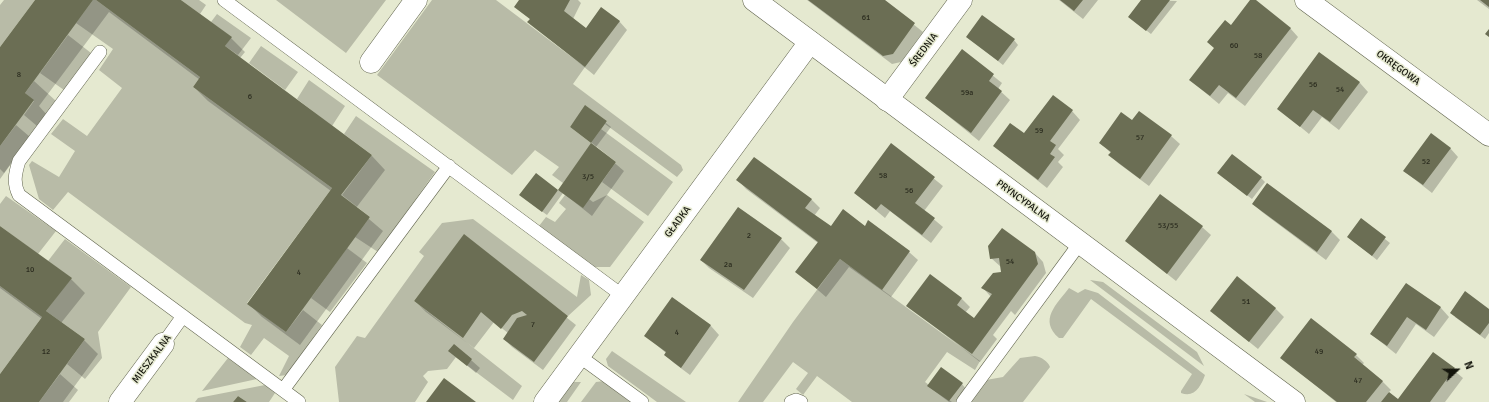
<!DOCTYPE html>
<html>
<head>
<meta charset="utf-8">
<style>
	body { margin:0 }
	#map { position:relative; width:1489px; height:402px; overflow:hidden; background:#e5e9d0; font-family:Signika,sans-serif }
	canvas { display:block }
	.north { position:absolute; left:1437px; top:350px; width:40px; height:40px; -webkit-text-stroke:3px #e5e9d0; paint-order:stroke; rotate:68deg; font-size:11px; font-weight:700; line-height:16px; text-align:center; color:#14150c }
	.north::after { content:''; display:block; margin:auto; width:14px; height:18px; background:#14150c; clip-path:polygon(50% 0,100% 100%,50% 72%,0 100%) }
</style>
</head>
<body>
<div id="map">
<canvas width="1489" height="402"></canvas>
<div class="north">N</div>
</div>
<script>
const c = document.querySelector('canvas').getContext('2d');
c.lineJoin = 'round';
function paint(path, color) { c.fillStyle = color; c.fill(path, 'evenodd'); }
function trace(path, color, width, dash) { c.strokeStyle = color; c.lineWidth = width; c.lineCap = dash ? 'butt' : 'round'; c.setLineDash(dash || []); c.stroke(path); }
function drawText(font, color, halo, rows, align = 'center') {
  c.font = font + ' Signika,sans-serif'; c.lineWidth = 3; c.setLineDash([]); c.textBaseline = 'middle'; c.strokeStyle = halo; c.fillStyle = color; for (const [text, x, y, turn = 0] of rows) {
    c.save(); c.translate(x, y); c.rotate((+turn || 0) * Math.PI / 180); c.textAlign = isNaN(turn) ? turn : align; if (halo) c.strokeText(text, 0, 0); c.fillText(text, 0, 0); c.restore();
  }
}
paint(new Path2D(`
	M4,0H35L0,47V5Z
	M93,0H96L200,77L193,87L332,188L247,303L286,332L303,310L322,325L287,375L279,376L289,356L264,338L251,355L240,347L252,325L245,323L68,192L53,210L39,199L29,165L32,161L59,177L75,151L51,134L63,119L87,136L122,88L99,70L113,49L76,23Z
	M181,0H199L206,5L200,14Z
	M276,0H386L346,53Z
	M432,0H496L585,67L573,84L681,165L683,170L677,177L605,124L607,121L586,106L570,127L591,143L601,129L673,182L648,216L602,182L616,162L592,143L563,183L552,175L559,167L535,150L512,175L377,75Z
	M217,14L251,38L238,55L225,46L231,37L211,22Z
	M68,35L91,53L64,90L40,73Z
	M261,46L298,72L285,90L249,63Z
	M309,80L345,106L332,126L297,99Z
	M34,81L56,101L37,126L24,115L34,101L25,93Z
	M356,116L435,172L378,252L355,237L370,217L342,195L372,155L344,134Z
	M16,125L30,137L4,173L0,169V146Z
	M565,195L589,199L593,202L607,195L644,222L610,267H594L539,226L546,217L555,222L566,209L559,203Z
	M6,196L56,231L38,254L0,226V204Z
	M473,219L577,297L581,275L589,280L591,295L568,316L464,235L414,301L522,386L513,400L456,357L447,369L428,371L423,376L428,382L415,402H339L335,367L357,336L365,338L424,256L419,252L442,223Z
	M65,239L131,287L98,332L102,358L85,379L67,364L85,339L46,311L71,278L48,261Z
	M347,248L367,263L330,312L311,298Z
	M840,259L980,361L975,370L947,352L925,382L952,402H852L817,376L803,395L796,389L808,373L793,362L763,402H738L793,322Z
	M1090,280L1103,282L1197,352L1204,366Z
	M0,286L42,317L0,374Z
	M1069,288L1078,293L1085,289L1098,293L1205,375C1201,386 1195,398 1181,393V391L1192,374L1091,299L1063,338H1059C1038,320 1057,304 1069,288Z
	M612,351L686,402H657L608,366L606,359Z
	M1035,356C1041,357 1048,361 1050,367L1023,402H970L986,380L1003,377L1020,358Z
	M228,358L257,379L202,391Z
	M60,374L78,390L69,402H39Z
	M604,381L632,402H581L596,382Z
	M573,382H581L567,402H555Z
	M265,385L275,393L269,402H247L238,396L233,402H195L198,398Z
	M1244,394L1267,402H1255Z`), '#b8bba7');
paint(new Path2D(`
	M36,0H179L231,38L245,52L240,58L372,156L385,170L356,208L383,231L300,345L262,317L248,303L331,191L208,101L194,87L200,80L109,12L39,106L47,115L0,179V49Z
	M520,0H578L581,3L573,19L586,29L619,21L627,30L594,75L529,22L530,19L520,11Z
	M807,0H883L923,32L901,62L892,64Z
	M1059,0H1098L1083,19Z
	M1143,0L1177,1L1151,34L1134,21Z
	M1252,0L1290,28L1298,37L1245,106L1228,93L1219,104L1190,80Z
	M1477,0H1489V9Z
	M967,37L1014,40L1018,45L1003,65Z
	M962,51L1002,83L998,89L1010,100L979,141L926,98Z
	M1320,54L1360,83L1368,92L1339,130L1322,117L1309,134L1279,109Z
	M586,107L611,127L596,147L624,171L592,216L563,193L547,215L525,199L537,175L558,191L592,143L571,127Z
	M1072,111L1080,120L1058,149L1064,155L1058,162L1063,167L1047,188L994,146L1024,135Z
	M1132,122L1171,136L1180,144L1149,186L1118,163L1110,155L1111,153L1100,143Z
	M891,144L943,186L924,211L943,227L931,243L890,211L885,218L855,193Z
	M1450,148L1458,157L1432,193L1404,171Z
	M1223,177L1261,178L1265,182L1252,199Z
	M738,180L811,199L820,208L814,216L831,228L909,252L918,260L891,297L849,267L826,297L797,272L818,243L746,189Z
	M1268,185L1332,232L1340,240L1326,260L1262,212L1253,204Z
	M738,208L781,239L790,248L753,298L709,268L701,260Z
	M1361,220L1390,243L1377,260L1353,241Z
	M0,227L71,279L85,293L61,323L84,340L98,354L63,402H0V376L42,319L0,288Z
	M1202,227L1211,235L1176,281L1126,241Z
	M464,236L576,325L543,370L512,347L504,339L508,333L494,322L474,348L426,312L415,301Z
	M1035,253L1043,262L1046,273L1015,315L1011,311L993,335L997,339L980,362L908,306L961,298L970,307L965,313L974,319L991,297L983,288L1002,272L1001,267L991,258Z
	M1406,284L1441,308L1449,317L1434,337L1416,324L1396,354L1371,334Z
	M672,299L711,326L719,335L690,375L674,363L665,355L666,353L646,336Z
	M1275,308L1284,317L1258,349L1211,311Z
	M1489,310V333L1485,339L1455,317Z
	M450,351L471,360L480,368L476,373Z
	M1433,353L1463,378L1445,402H1336L1282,358L1356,355L1364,363L1362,365L1382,381L1391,390L1388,393L1398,401Z
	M962,384L966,389L956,402H949L928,386Z`), '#0003');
paint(new Path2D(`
	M35,0H93L25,93L34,100L0,146V47Z
	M96,0H181L232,37L225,46L372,155L341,195L370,217L286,332L247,304L332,188L193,87L200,77Z
	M519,0H570L564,11L586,28L601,7L620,21L585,67L527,22L530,19L514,7Z
	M808,0H885L915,23L893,54L883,56Z
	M1060,0H1083L1074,11Z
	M1141,0H1170L1146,31L1128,17Z
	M1250,0H1256L1291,28L1236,98L1219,85L1210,96L1189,80L1214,48L1207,42L1225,20L1231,25Z
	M1480,0H1489V7Z
	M982,15L1015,39L998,61L966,37Z
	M1489,29V37L1485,34Z
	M962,49L994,74L989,81L1002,91L971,133L925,98Z
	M1319,52L1360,82L1330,122L1313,110L1300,127L1277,109Z
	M1053,95L1073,110L1050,141L1056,145L1050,154L1055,157L1038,180L993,146L1010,123L1024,133Z
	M585,105L607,121L591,143L570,127Z
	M1139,111L1172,135L1140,179L1108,155L1111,152L1099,143L1121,112L1132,120Z
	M1431,133L1451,148L1423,185L1403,171Z
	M591,143L616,162L583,208L558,190Z
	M891,143L935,177L915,203L935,218L922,235L881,204L876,210L854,193Z
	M1232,154L1262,177L1247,196L1217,173Z
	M754,157L812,199L805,208L831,226L843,209L865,226L868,220L910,251L882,290L840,259L817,289L795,272L818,242L736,180Z
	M536,173L558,190L542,212L519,195Z
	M1267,183L1332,231L1317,252L1252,204Z
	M1160,194L1203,226L1167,274L1125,241Z
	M738,207L782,238L744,290L700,260Z
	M1361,218L1386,237L1372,256L1347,237Z
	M0,226L72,278L46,311L85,339L39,402H0V374L42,317L0,286Z
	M1002,228L1035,252L1038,264L972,354L906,306L930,274L962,298L957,305L974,318L992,294L981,288L993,273L1001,272L999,258L990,259L988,246Z
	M464,234L568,316L534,362L503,339L517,318L527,315L522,311L512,315L501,329L481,312L463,338L414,301Z
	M1237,276L1276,308L1249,342L1210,311Z
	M1406,283L1441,307L1426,330L1407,317L1387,346L1370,334Z
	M1465,291L1489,309V323L1480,335L1450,313Z
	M672,297L711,325L681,368L664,355L666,352L644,336Z
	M1311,318L1357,354L1354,357L1383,381L1366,402H1337L1280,358Z
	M454,344L472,359L467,366L448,351Z
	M1433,352L1455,368L1430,402H1381L1389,392L1398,399Z
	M941,367L963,383L949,401L927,386Z
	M444,378L476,402H426Z
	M238,396L247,402H233Z`), '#6b6e54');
const lane = new Path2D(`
	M224,0L623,296
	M100,52L19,161C15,174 13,183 19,195L299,402
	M163,344L183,316
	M579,356L642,402
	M283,390L449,166
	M791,402L796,400L801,402
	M963,402L1080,243`);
const street = new Path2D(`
	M1306,0L1489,135
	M371,62L416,0
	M887,100L961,0
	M120,402L163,344
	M545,402L810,42`);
const secondary = new Path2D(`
	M754,0L1294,402`);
trace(lane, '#60634d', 14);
trace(street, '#60634d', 23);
trace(secondary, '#60634d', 23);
trace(lane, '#fff', 13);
trace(street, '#fff', 22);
trace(secondary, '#fff', 22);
drawText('8px', '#2a2b1e', null, [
	["61",866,18],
	["60",1234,46],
	["58",1258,56],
	["8",19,75],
	["56",1313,85],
	["54",1340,90],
	["59a",967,93],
	["6",250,97],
	["59",1039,131],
	["57",1140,138],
	["52",1426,162],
	["58",883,176],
	["3/5",588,177],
	["56",909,191],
	["53/55",1168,226],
	["2",749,236],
	["54",1010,262],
	["2a",728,265],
	["10",30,270],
	["4",299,273],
	["51",1246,302],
	["7",533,325],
	["4",677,333],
	["12",46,352],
	["49",1319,352],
	["47",1358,381]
]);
drawText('10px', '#14150c', '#e5e9d0', [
	["ŚREDNIA",924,50,-53],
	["OKRĘGOWA",1398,68,36],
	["PRYNCYPALNA",1023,201,36],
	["GŁADKA",678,222,-53],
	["MIESZKALNA",152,359,-53]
]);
</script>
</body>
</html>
